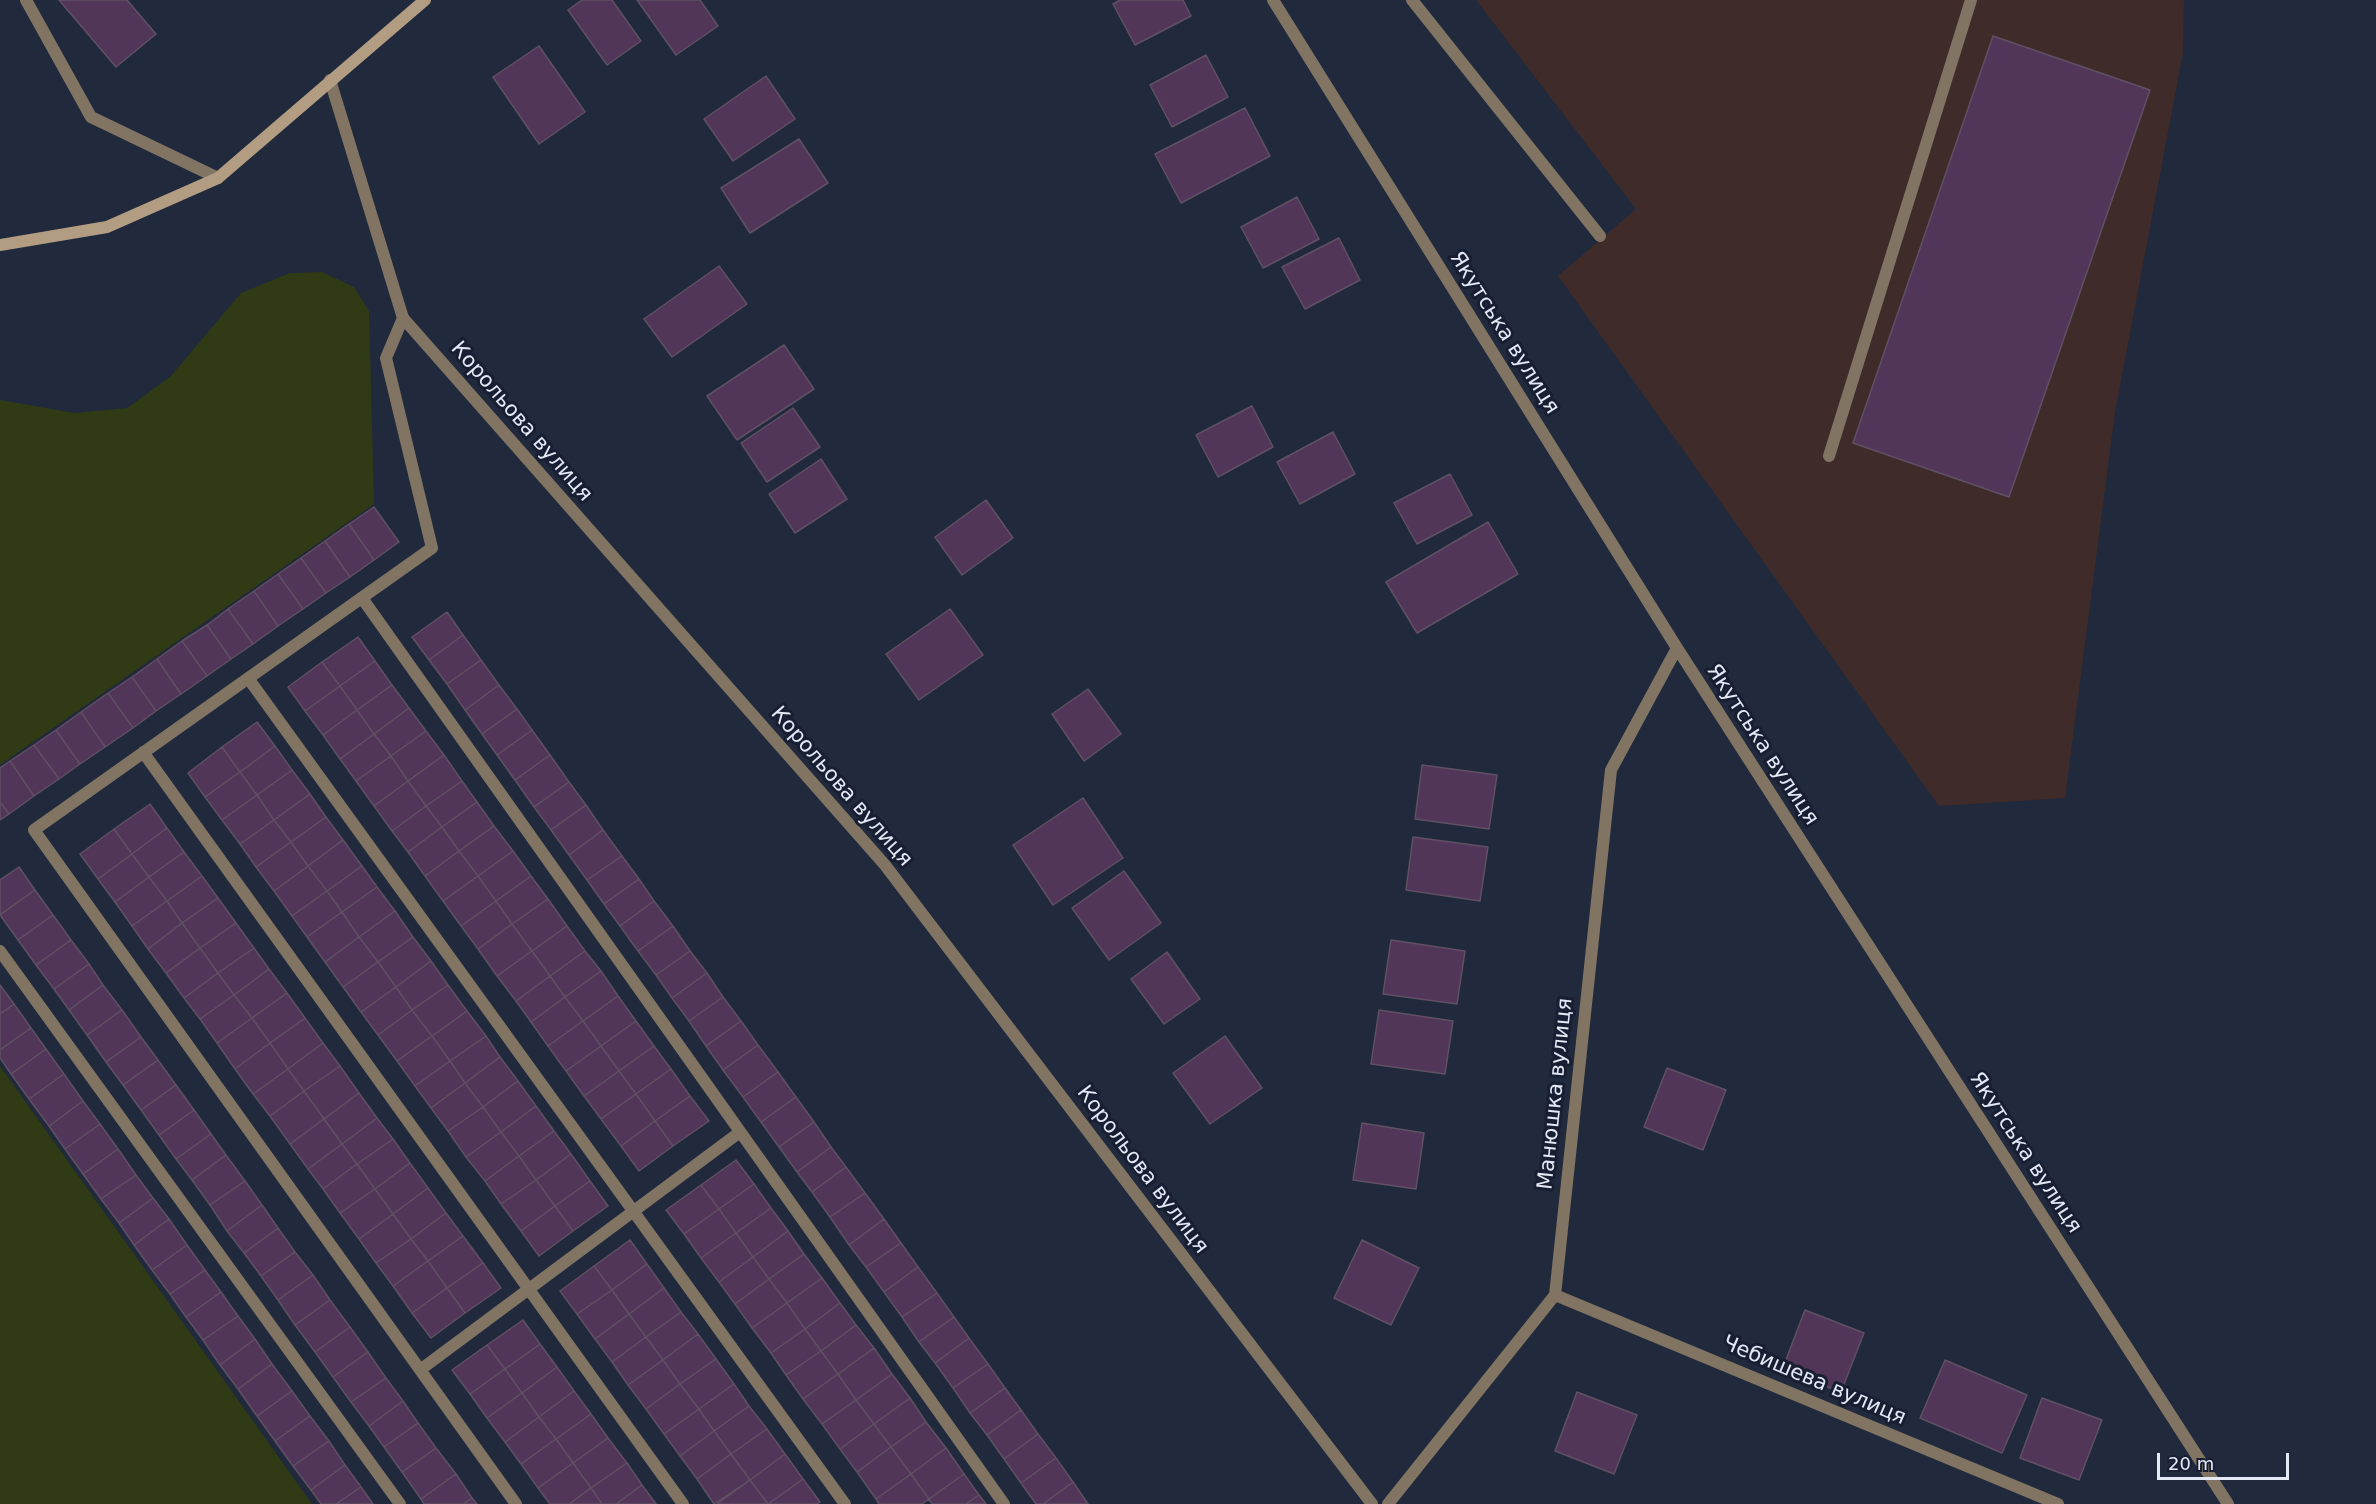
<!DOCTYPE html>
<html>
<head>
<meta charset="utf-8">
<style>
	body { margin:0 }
	#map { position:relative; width:2376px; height:1504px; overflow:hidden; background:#21293c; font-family:"DejaVu Sans",sans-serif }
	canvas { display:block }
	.scale { position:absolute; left:2157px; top:1453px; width:132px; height:27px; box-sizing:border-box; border:3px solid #e4e9f6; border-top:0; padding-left:8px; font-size:18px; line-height:21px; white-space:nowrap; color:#e4e9f6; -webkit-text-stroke:4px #181f32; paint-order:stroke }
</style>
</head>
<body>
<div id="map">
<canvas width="2376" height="1504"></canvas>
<div class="scale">20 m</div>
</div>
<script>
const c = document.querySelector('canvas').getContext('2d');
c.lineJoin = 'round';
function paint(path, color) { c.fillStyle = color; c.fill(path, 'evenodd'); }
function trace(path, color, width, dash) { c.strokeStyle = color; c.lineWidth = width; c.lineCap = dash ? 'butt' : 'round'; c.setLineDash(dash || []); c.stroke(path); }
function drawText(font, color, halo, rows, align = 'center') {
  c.font = font + ' "DejaVu Sans",sans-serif'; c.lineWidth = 6; c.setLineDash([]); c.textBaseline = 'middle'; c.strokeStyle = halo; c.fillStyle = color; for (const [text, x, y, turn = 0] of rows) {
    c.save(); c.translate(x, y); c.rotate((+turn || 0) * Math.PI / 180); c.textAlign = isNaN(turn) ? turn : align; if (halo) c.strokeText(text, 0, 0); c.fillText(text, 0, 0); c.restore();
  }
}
paint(new Path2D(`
	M1476,0H2184L2183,53L2115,412L2065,798L1939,806L1558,276L1636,209Z`), '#3f2b2a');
paint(new Path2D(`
	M322,272L354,287L369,311L374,504L0,765V400L74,413L127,408L170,377L241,293L290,273Z
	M0,1066L312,1504H0Z`), '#303a14');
const building = new Path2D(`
	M59,0H127L156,34L116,67Z
	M582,0H612L641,41L607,65L568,10Z
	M637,0H700L718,26L676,55Z
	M1120,0H1183L1191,16L1135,45L1113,4Z
	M1993,36L2150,90L2009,497L1853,443Z
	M539,46L585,112L539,144L493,77Z
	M1206,55L1228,97L1172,127L1150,85Z
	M766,76L795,119L733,161L704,119Z
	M1245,108L1270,156L1181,203L1155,154Z
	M799,139L828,183L750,233L721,188Z
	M1297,197L1319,239L1263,268L1241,227Z
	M1339,238L1360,280L1305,309L1282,267Z
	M719,266L747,304L672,357L644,319Z
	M784,345L814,389L737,440L707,396Z
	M1252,406L1273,447L1218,477L1196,435Z
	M793,408L820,447L767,482L741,443Z
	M1333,432L1355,474L1300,504L1277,462Z
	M821,459L847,499L795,533L769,494Z
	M1450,474L1472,515L1417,544L1394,503Z
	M986,500L1013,538L962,575L935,537Z
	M374,507L399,542L374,560L349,524Z
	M1488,522L1518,574L1417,633L1386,582Z
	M349,524L374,560L350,577L325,541Z
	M325,541L350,577L326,593L301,558Z
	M301,558L326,593L303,609L278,574Z
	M278,574L303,609L278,626L254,591Z
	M254,591L278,626L253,644L228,609Z
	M228,609L253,644L231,659L207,625Z
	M950,609L983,655L919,700L886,654Z
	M447,612L463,635L429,660L412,637Z
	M207,625L231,659L207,676L182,641Z
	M463,635L481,660L447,684L429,660Z
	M358,637L375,661L340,686L322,662Z
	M182,641L207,676L181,694L157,659Z
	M157,659L181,694L156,711L132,677Z
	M481,660L499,685L465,710L447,684Z
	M375,661L392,685L357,710L340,686Z
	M322,662L340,686L305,711L288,687Z
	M132,677L156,711L133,728L108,693Z
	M392,685L409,708L374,734L357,710Z
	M499,685L517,709L482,734L465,710Z
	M340,686L357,710L323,735L305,711Z
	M1088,689L1121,734L1084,761L1052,714Z
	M108,693L133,728L105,747L81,712Z
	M409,708L426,731L391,756L374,734Z
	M517,709L532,730L497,755L482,734Z
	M357,710L374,734L340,759L323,735Z
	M81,712L105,747L80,764L56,730Z
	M257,722L275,746L240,772L222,747Z
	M56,730L80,764L59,779L34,745Z
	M532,730L550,755L515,780L497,755Z
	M426,731L444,755L408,781L391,756Z
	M374,734L391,756L356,781L340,759Z
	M34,745L59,779L34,796L10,761Z
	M275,746L292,770L257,795L240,772Z
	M222,747L240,772L205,797L188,773Z
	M444,755L462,781L426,806L408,781Z
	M550,755L569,782L534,807L515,780Z
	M391,756L408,781L374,806L356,781Z
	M10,761L34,796L9,814L0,802V768Z
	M1422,765L1497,775L1489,829L1415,819Z
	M292,770L310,794L274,820L257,795Z
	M240,772L257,795L222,820L205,797Z
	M408,781L426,806L392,831L374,806Z
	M462,781L477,802L442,827L426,806Z
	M569,782L586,805L551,830L534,807Z
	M310,794L326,817L291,842L274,820Z
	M257,795L274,820L240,844L222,820Z
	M1083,798L1123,858L1053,905L1013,845Z
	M0,802L9,814L0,820Z
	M477,802L494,826L459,851L442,827Z
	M150,804L167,828L132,854L114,829Z
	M586,805L603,830L569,855L551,830Z
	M426,806L442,827L408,852L392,831Z
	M326,817L343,840L308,866L291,842Z
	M274,820L291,842L256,867L240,844Z
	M494,826L513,851L478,876L459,851Z
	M442,827L459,851L425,876L408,852Z
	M167,828L184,852L149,877L132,854Z
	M114,829L132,854L98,879L80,854Z
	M603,830L622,856L587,880L569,855Z
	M1413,837L1488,847L1480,901L1406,890Z
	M343,840L362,866L327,891L308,866Z
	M291,842L308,866L274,891L256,867Z
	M459,851L478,876L443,901L425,876Z
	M513,851L531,876L496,901L478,876Z
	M184,852L202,876L167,901L149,877Z
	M132,854L149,877L115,902L98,879Z
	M622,856L639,879L604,904L587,880Z
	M308,866L327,891L292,916L274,891Z
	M362,866L377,887L342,912L327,891Z
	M19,867L35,890L0,915V880Z
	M1124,871L1161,923L1109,960L1072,908Z
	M202,876L218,898L182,923L167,901Z
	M478,876L496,901L461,926L443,901Z
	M531,876L548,899L512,924L496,901Z
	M149,877L167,901L132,926L115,902Z
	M639,879L654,901L620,926L604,904Z
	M377,887L395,911L359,937L342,912Z
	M35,890L53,915L18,940L0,915Z
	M327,891L342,912L307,937L292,916Z
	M218,898L236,923L200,948L182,923Z
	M548,899L567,926L532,951L512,924Z
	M167,901L182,923L148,949L132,926Z
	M496,901L512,924L478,949L461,926Z
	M654,901L673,926L638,951L620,926Z
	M395,911L413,937L378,962L359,937Z
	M342,912L359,937L325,962L307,937Z
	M53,915L71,940L36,965L18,940Z
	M182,923L200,948L166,973L148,949Z
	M236,923L254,948L218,973L200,948Z
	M512,924L532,951L497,976L478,949Z
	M567,926L585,951L550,976L532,951Z
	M673,926L690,951L656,975L638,951Z
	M359,937L378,962L343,987L325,962Z
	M413,937L431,961L396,987L378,962Z
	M71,940L89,964L54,989L36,965Z
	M1391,940L1465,951L1457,1004L1383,994Z
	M200,948L218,973L184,998L166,973Z
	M254,948L269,969L234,995L218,973Z
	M532,951L550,976L516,1001L497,976Z
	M585,951L601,971L565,997L550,976Z
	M690,951L707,973L672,998L656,975Z
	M1167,952L1200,999L1164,1024L1131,979Z
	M431,961L448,985L412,1010L396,987Z
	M378,962L396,987L361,1012L343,987Z
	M89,964L103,985L69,1010L54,989Z
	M269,969L287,993L252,1018L234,995Z
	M601,971L618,996L583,1021L565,997Z
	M218,973L234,995L200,1019L184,998Z
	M707,973L723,997L689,1021L672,998Z
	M550,976L565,997L531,1022L516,1001Z
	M0,985L14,1004L0,1014Z
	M103,985L122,1010L87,1035L69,1010Z
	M448,985L467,1011L432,1036L412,1010Z
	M396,987L412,1010L378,1035L361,1012Z
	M287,993L305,1018L270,1043L252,1018Z
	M234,995L252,1018L217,1043L200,1019Z
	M618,996L636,1021L601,1046L583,1021Z
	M565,997L583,1021L548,1046L531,1022Z
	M723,997L741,1021L706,1046L689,1021Z
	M14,1004L31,1028L0,1050V1014Z
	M122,1010L141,1037L106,1062L87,1035Z
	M412,1010L432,1036L397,1061L378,1035Z
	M1379,1010L1453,1021L1445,1074L1371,1064Z
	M467,1011L486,1036L450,1061L432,1036Z
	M252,1018L270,1043L235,1069L217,1043Z
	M305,1018L323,1043L288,1069L270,1043Z
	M583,1021L601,1046L566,1071L548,1046Z
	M636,1021L654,1046L619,1071L601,1046Z
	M741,1021L758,1045L723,1070L706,1046Z
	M31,1028L46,1049L11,1074L0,1058V1050Z
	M432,1036L450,1061L415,1086L397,1061Z
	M486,1036L500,1057L465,1083L450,1061Z
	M1225,1036L1262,1088L1210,1124L1173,1073Z
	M141,1037L158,1060L123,1085L106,1062Z
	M270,1043L288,1069L253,1094L235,1069Z
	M323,1043L340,1066L304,1091L288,1069Z
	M758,1045L778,1072L743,1097L723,1070Z
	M601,1046L619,1071L584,1096L566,1071Z
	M654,1046L671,1069L636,1094L619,1071Z
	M46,1049L64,1074L29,1099L11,1074Z
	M500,1057L518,1081L483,1107L465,1083Z
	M158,1060L176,1085L141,1110L123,1085Z
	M450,1061L465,1083L431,1108L415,1086Z
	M340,1066L359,1093L324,1119L304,1091Z
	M1667,1068L1726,1090L1703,1150L1644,1127Z
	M288,1069L304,1091L270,1116L253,1094Z
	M671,1069L690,1096L655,1121L636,1094Z
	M619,1071L636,1094L601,1119L584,1096Z
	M778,1072L796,1097L761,1122L743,1097Z
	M64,1074L83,1101L49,1126L29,1099Z
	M518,1081L536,1106L501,1132L483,1107Z
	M465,1083L483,1107L448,1131L431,1108Z
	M176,1085L194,1110L159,1135L141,1110Z
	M304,1091L324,1119L290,1144L270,1116Z
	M359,1093L377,1118L342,1144L324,1119Z
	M636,1094L655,1121L621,1146L601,1119Z
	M690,1096L709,1121L673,1146L655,1121Z
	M796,1097L814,1122L779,1147L761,1122Z
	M83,1101L100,1124L65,1149L49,1126Z
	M536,1106L554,1131L519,1156L501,1132Z
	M483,1107L501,1132L466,1157L448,1131Z
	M194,1110L211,1134L176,1159L159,1135Z
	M377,1118L393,1139L357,1164L342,1144Z
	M324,1119L342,1144L308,1169L290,1144Z
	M655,1121L673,1146L639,1171L621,1146Z
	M814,1122L831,1147L797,1172L779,1147Z
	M1362,1123L1424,1133L1416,1189L1353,1180Z
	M100,1124L118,1149L83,1174L65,1149Z
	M554,1131L571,1154L536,1180L519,1156Z
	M501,1132L519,1156L485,1181L466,1157Z
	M211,1134L226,1155L192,1180L176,1159Z
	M393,1139L410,1163L375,1189L357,1164Z
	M342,1144L357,1164L323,1189L308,1169Z
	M831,1147L846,1167L812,1192L797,1172Z
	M118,1149L136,1175L101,1199L83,1174Z
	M571,1154L590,1181L555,1206L536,1180Z
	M226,1155L245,1181L210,1205L192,1180Z
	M519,1156L536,1180L501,1204L485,1181Z
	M736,1160L754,1184L719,1209L701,1185Z
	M410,1163L428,1188L393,1214L375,1189Z
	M357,1164L375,1189L340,1213L323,1189Z
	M846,1167L865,1193L830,1217L812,1192Z
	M136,1175L153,1198L119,1223L101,1199Z
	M536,1180L555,1206L521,1231L501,1204Z
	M245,1181L262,1205L227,1231L210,1205Z
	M590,1181L608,1206L573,1231L555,1206Z
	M754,1184L771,1208L736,1233L719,1209Z
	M701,1185L719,1209L684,1234L666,1210Z
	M428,1188L446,1213L411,1239L393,1214Z
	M375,1189L393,1214L359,1239L340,1213Z
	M865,1193L884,1219L849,1245L830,1217Z
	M153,1198L169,1219L134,1245L119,1223Z
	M262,1205L278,1228L244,1253L227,1231Z
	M555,1206L573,1231L539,1256L521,1231Z
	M771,1208L788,1231L753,1257L736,1233Z
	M719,1209L736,1233L701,1258L684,1234Z
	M446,1213L463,1236L428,1261L411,1239Z
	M393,1214L411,1239L376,1263L359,1239Z
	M169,1219L187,1245L152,1270L134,1245Z
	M884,1219L901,1243L866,1267L849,1245Z
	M278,1228L295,1252L261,1276L244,1253Z
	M788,1231L804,1254L769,1279L753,1257Z
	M736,1233L753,1257L719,1282L701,1258Z
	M463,1236L483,1263L447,1288L428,1261Z
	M411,1239L428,1261L393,1286L376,1263Z
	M630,1240L647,1264L612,1290L594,1266Z
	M1362,1240L1419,1268L1391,1325L1334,1298Z
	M901,1243L918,1267L884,1292L866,1267Z
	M187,1245L205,1270L170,1294L152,1270Z
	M295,1252L313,1275L278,1300L261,1276Z
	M804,1254L822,1278L787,1303L769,1279Z
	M753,1257L769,1279L735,1304L719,1282Z
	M428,1261L447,1288L412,1313L393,1286Z
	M483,1263L501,1288L465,1313L447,1288Z
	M647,1264L664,1288L629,1314L612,1290Z
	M594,1266L612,1290L577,1314L560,1291Z
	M918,1267L937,1293L902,1317L884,1292Z
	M205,1270L221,1292L186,1317L170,1294Z
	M313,1275L330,1300L295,1325L278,1300Z
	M822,1278L840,1303L805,1329L787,1303Z
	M769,1279L787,1303L752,1328L735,1304Z
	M447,1288L465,1313L431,1338L412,1313Z
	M664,1288L681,1312L646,1337L629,1314Z
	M612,1290L629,1314L595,1339L577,1314Z
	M221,1292L238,1316L203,1340L186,1317Z
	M937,1293L954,1317L919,1342L902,1317Z
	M330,1300L350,1327L315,1352L295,1325Z
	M787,1303L805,1329L771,1353L752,1328Z
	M840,1303L856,1325L821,1351L805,1329Z
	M1805,1310L1864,1333L1841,1392L1782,1370Z
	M681,1312L698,1334L663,1360L646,1337Z
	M629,1314L646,1337L612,1362L595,1339Z
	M238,1316L255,1339L220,1365L203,1340Z
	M954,1317L969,1338L935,1363L919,1342Z
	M523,1320L540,1344L505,1369L487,1345Z
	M856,1325L874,1348L838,1374L821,1351Z
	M350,1327L368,1352L333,1377L315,1352Z
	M805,1329L821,1351L786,1375L771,1353Z
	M698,1334L716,1359L680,1384L663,1360Z
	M646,1337L663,1360L628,1385L612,1362Z
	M969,1338L988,1364L953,1388L935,1363Z
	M255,1339L272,1364L238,1389L220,1365Z
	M540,1344L557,1367L522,1393L505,1369Z
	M487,1345L505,1369L470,1394L452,1370Z
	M874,1348L892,1374L856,1400L838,1374Z
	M821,1351L838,1374L803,1399L786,1375Z
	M368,1352L386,1378L351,1402L333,1377Z
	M716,1359L734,1384L699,1409L680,1384Z
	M663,1360L680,1384L646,1409L628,1385Z
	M1945,1360L2027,1395L2002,1453L1920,1418Z
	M272,1364L292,1391L257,1416L238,1389Z
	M988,1364L1005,1388L970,1413L953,1388Z
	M557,1367L574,1391L539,1417L522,1393Z
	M505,1369L522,1393L487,1418L470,1394Z
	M838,1374L856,1400L822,1424L803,1399Z
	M892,1374L910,1398L874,1424L856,1400Z
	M386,1378L403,1401L369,1426L351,1402Z
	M680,1384L699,1409L664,1434L646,1409Z
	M734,1384L749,1406L714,1431L699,1409Z
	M1005,1388L1021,1410L987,1435L970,1413Z
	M292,1391L310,1416L275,1441L257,1416Z
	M574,1391L591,1414L556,1439L539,1417Z
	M1577,1392L1637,1415L1614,1474L1555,1451Z
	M522,1393L539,1417L505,1442L487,1418Z
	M910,1398L926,1422L891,1447L874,1424Z
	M2042,1398L2102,1420L2079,1480L2020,1458Z
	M856,1400L874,1424L840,1449L822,1424Z
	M403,1401L418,1423L384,1447L369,1426Z
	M749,1406L767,1429L731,1454L714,1431Z
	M699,1409L714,1431L680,1456L664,1434Z
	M1021,1410L1038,1434L1004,1459L987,1435Z
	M591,1414L608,1438L573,1463L556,1439Z
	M310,1416L329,1441L293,1466L275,1441Z
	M539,1417L556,1439L521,1464L505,1442Z
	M926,1422L946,1448L911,1474L891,1447Z
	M418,1423L436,1448L402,1472L384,1447Z
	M874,1424L891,1447L857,1472L840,1449Z
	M767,1429L785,1454L750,1480L731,1454Z
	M714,1431L731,1454L697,1479L680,1456Z
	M1038,1434L1056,1458L1021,1483L1004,1459Z
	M608,1438L627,1463L591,1488L573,1463Z
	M556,1439L573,1463L538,1488L521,1464Z
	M329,1441L345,1465L311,1490L293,1466Z
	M891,1447L911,1474L876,1499L857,1472Z
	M436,1448L456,1474L421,1499L402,1472Z
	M946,1448L964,1474L929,1499L911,1474Z
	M731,1454L750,1480L714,1504L697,1479Z
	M785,1454L803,1479L768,1504L750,1480Z
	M1056,1458L1073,1482L1043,1504H1036L1021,1483Z
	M573,1463L591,1488L569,1504H550L538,1488Z
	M627,1463L642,1485L616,1504H602L591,1488Z
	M345,1465L361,1487L336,1504H321L311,1490Z
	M456,1474L472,1498L463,1504H424L421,1499Z
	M911,1474L929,1499L922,1504H879L876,1499Z
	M964,1474L979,1495L966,1504H932L929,1499Z
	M803,1479L820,1502L817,1504H768Z
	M750,1480L768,1504H717Z
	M1073,1482L1088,1504H1043Z
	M642,1485L656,1504H616Z
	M361,1487L373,1504H336Z
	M591,1488L602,1504H569Z
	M979,1495L986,1504H966Z
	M472,1498L477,1504H463Z`);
paint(building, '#523659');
trace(building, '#605064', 1.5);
trace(new Path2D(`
	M1412,0L1600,236
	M403,318L386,358L432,548L34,830L516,1504
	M1829,456L1971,0
	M362,598L1004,1504
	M248,678L845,1504
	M143,752L683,1504
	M0,951L400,1504
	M420,1370L740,1132`), '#817463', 12);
trace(new Path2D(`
	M26,0L91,117L218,178
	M1273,0L1677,648L2228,1504
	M330,80L403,318L885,865L1372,1504
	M1555,1295L2058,1504
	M1388,1504L1555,1295L1611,770L1677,648`), '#817463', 12);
trace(new Path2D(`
	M0,245L107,227L218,178L425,0`), '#b39d82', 12);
drawText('21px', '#e4e9f6', '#181f32', [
	["Якутська вулиця",1504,333,58],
	["Корольова вулиця",521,422,49],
	["Якутська вулиця",1762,745,57],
	["Корольова вулиця",841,787,49],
	["Манюшка вулиця",1556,1094,-84],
	["Якутська вулиця",2025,1153,57],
	["Корольова вулиця",1142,1170,53],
	["Чебишева вулиця",1814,1381,23]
]);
</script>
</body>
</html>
